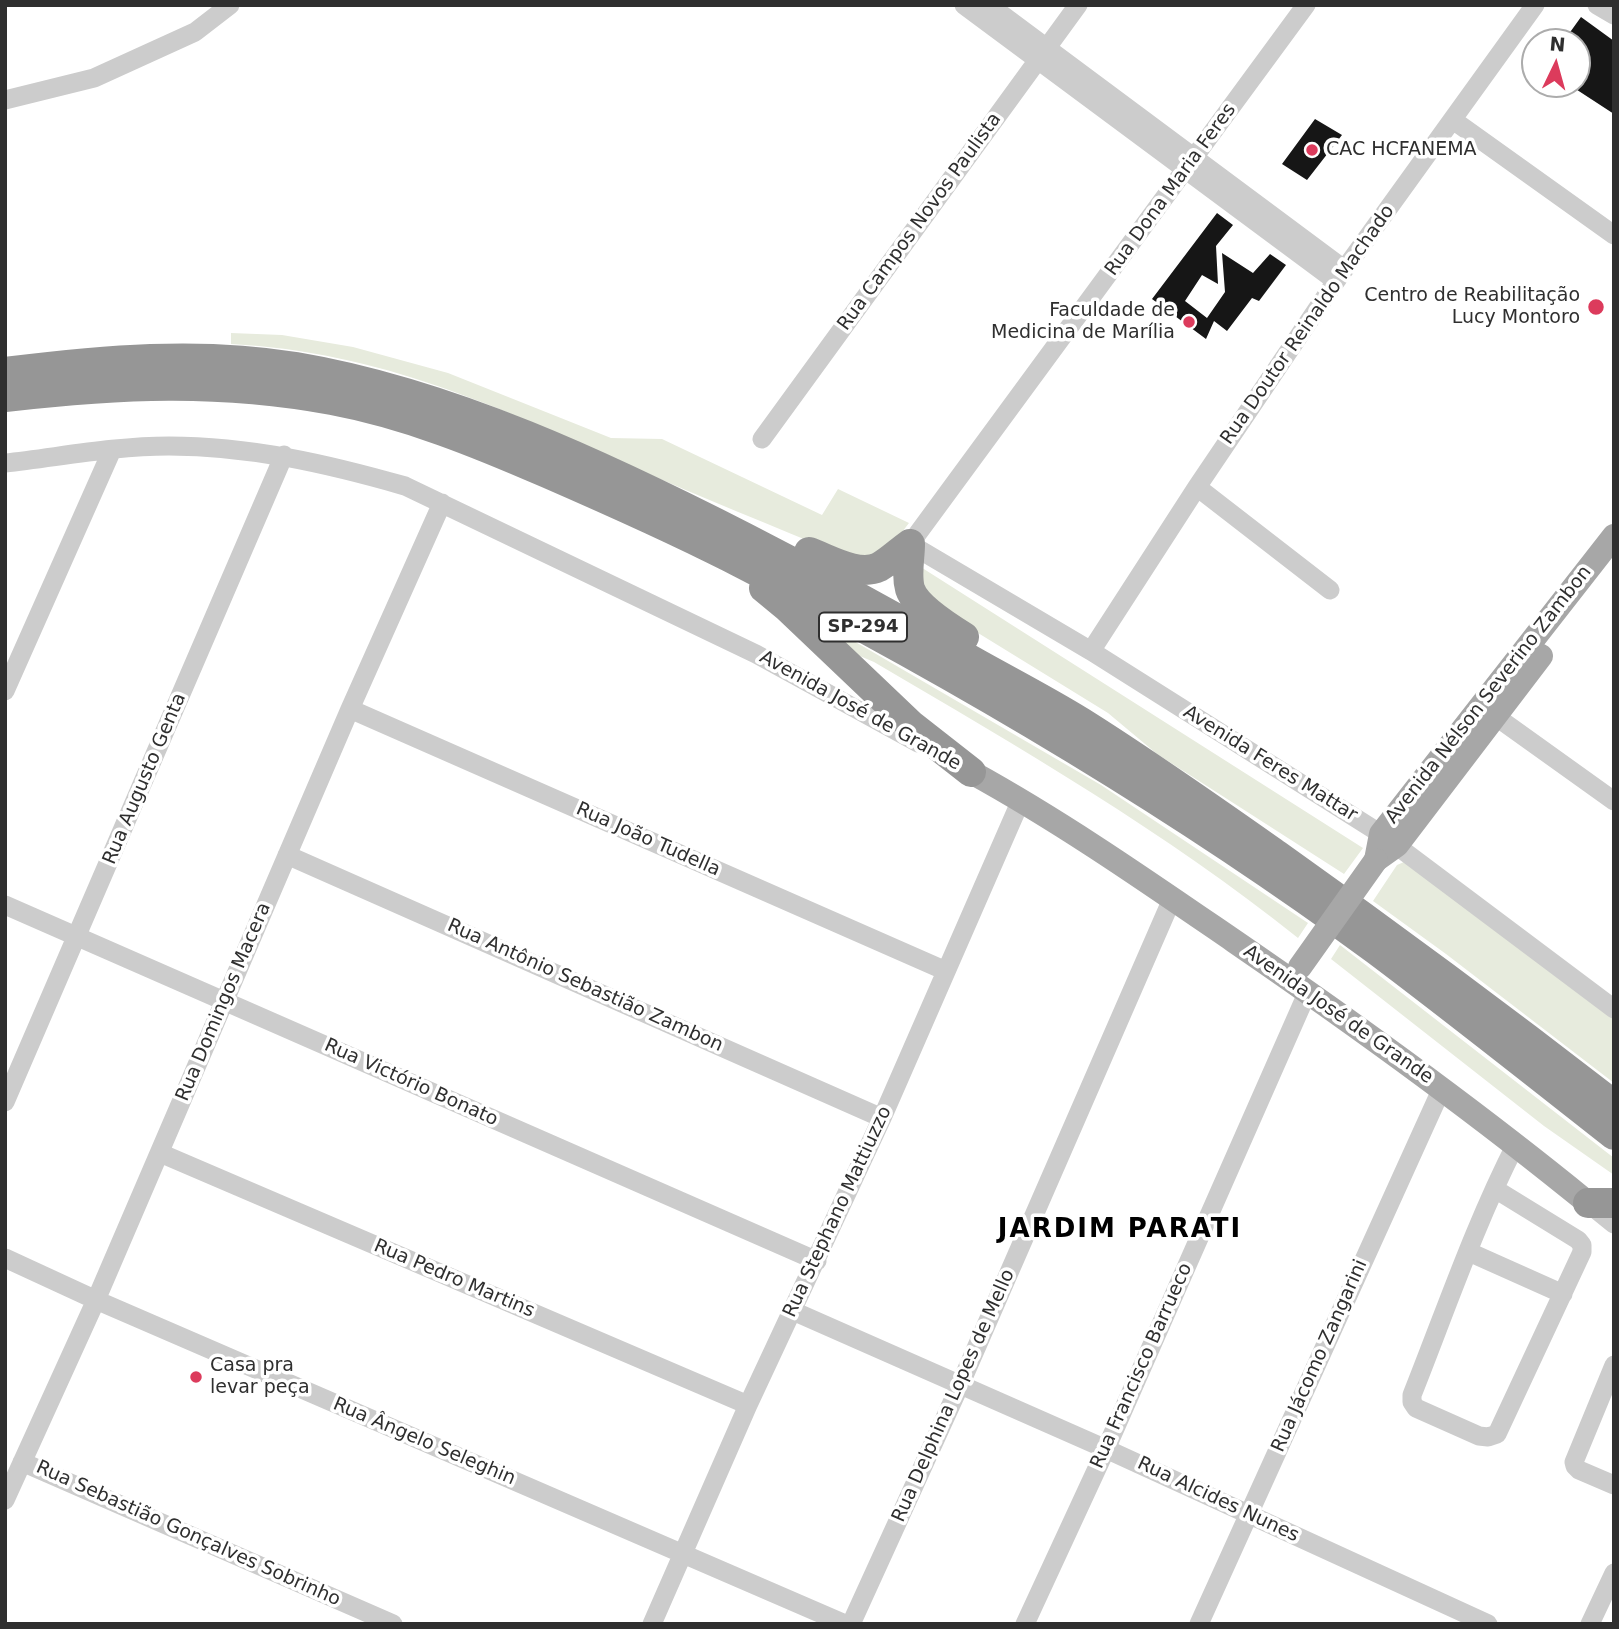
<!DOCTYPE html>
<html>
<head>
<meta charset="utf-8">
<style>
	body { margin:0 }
	#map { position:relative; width:1619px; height:1629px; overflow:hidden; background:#fff; font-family:"DejaVu Sans",sans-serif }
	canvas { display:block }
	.frame { position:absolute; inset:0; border:7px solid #2f2f2f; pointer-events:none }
	.north { position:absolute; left:1521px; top:28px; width:70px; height:70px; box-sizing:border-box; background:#fff; border:2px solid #acacac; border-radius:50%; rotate:5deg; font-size:19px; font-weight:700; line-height:28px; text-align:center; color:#2f2f2f }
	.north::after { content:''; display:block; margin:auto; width:24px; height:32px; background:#dc3b5c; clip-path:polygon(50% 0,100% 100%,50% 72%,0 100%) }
</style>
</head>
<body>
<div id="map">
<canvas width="1619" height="1629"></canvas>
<div class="frame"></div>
<div class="north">N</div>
</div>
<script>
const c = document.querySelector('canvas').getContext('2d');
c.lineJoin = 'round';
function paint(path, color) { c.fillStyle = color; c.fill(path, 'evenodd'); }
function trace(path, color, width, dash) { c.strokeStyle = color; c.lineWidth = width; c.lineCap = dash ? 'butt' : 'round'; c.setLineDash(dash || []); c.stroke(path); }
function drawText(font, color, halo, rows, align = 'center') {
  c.font = font + ' "DejaVu Sans",sans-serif'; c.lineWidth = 7; c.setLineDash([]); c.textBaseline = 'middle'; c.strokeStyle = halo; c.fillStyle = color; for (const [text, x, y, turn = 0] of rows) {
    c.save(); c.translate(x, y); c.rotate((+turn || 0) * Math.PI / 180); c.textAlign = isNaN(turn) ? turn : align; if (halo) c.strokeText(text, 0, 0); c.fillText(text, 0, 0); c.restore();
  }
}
paint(new Path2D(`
	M231,333L282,335L353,347L448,373L611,438L662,439L822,515L838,489L909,523L896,540L869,559L843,555C773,526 702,498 633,467C498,407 381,352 231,344Z
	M916,564L1363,848L1344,874L1157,754L1108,713L931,604Z
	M816,619L1101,785L1308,923L1298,938C1167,833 1019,747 874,662L848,651Z
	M1404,862L1614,1016V1083L1446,954L1373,901L1397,865Z
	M1340,945L1614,1158V1175L1544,1126L1331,959Z`), '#e7ebdd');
paint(new Path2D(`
	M1581,17L1614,41V114L1568,84H1577V42H1563Z
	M1315,119L1342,135L1307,180L1282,164Z
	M1217,213L1233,225L1216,246L1218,284L1202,275L1185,301L1207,318L1225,292L1222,253L1253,273L1270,254L1286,265L1259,301L1252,298L1227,331L1214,321L1206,339L1152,299Z`), '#161616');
trace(new Path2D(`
	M964,5L1336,281
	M989,5L1344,269
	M1306,5L910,544L1091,651L1381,834L1614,1009
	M1597,5L1614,15
	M5,100L94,78L195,32L230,5
	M1453,120L1614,235
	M762,439L1078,5
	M5,463C59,457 115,446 169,446C250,446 328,464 405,486L756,654L918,743
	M1197,487L1330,590
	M1091,651L1197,487L1336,281L1535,5
	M5,691L112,450
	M1484,708L1614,801
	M350,709L946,971
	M287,855L882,1118
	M5,905L817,1261
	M5,1102L284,455
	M160,1153L748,1405
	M1495,1189L1578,1240L1582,1245V1252L1497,1434L1488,1437L1479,1436L1416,1408L1412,1402V1395C1445,1312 1475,1224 1516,1144
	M1588,1203L1614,1224
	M1469,1252L1563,1294
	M5,1258L96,1300L845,1624
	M793,1311L1106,1449L1488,1624
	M1614,1365L1574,1462L1575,1466L1579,1470L1614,1485
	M22,1462L393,1624
	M5,1500L96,1300L350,709L442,503
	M652,1624L748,1405L882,1118L1021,800
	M851,1624L960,1385L1172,899
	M1025,1624L1106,1449L1308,991
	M1199,1624L1442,1088
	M1590,1624L1614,1573`), '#ccc', 19);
trace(new Path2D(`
	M971,772C1062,822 1148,882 1234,941C1355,1024 1474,1110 1588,1203
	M1376,860L1381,834L1614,536
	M1376,860L1397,845L1541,656`), '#a7a7a7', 24);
trace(new Path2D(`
	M5,372C103,360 198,351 296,367C450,393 607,467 746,538C824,578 901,620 978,664C1012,683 1047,701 1081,722C1148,764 1213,810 1277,855C1391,936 1503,1019 1614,1105
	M5,397C119,384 218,379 332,400C407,414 478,443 547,473C609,500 670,527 729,557C954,672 1173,801 1376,950C1456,1010 1535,1073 1614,1135
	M910,544C910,558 906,575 910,589C916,607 948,627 964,637
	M809,552C829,559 858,577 879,567C890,561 900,551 910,544
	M764,588L787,607L911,725L971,772
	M1588,1203H1614`), '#969696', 30);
trace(new Path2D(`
	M1300,967L1376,860`), '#a7a7a7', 24);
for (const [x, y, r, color] of [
	[1312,150,7,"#dc3b5c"],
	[1596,307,9,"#dc3b5c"],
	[1189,322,7,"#dc3b5c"],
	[196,1377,7,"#dc3b5c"]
]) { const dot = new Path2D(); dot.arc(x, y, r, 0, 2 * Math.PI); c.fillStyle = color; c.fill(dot); trace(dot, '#fff', 2.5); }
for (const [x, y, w] of [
	[863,627,88]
]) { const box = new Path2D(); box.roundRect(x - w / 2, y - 14.5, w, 29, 5); c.fillStyle = '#fff'; c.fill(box); trace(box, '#2f2f2f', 2); }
drawText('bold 18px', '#2f2f2f', null, [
	["SP-294",863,627]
]);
drawText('19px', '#2f2f2f', '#fff', [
	["CAC HCFANEMA",1326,150],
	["Centro de Reabilitação",1580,296,"right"],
	["Lucy Montoro",1580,318,"right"],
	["Faculdade de",1175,311,"right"],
	["Medicina de Marília",1175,333,"right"],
	["Casa pra",210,1366],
	["levar peça",210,1388]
], 'left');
drawText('19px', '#2f2f2f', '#fff', [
	["Rua Dona Maria Feres",1171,190,-54],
	["Rua Campos Novos Paulista",920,222,-54],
	["Rua Doutor Reinaldo Machado",1308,325,-55],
	["Avenida Nélson Severino Zambon",1489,695,-52],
	["Avenida José de Grande",860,711,29],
	["Avenida Feres Mattar",1270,764,32],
	["Rua Augusto Genta",145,779,-67],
	["Rua João Tudella",648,840,24],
	["Rua Antônio Sebastião Zambon",585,986,24],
	["Rua Domingos Macera",224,1002,-67],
	["Avenida José de Grande",1338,1015,35],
	["Rua Victório Bonato",411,1083,24],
	["Rua Stephano Mattiuzzo",838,1212,-65],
	["Rua Pedro Martins",454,1279,23],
	["Rua Jácomo Zangarini",1320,1356,-66],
	["Rua Francisco Barrueco",1142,1366,-66],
	["Rua Delphina Lopes de Mello",954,1396,-66],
	["Rua Ângelo Seleghin",424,1442,23],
	["Rua Alcides Nunes",1218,1500,25],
	["Rua Sebastião Gonçalves Sobrinho",188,1534,24]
]);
c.letterSpacing = '2px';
drawText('bold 26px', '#000', '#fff', [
	["JARDIM PARATI",1120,1230]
]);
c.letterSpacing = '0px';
</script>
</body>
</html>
